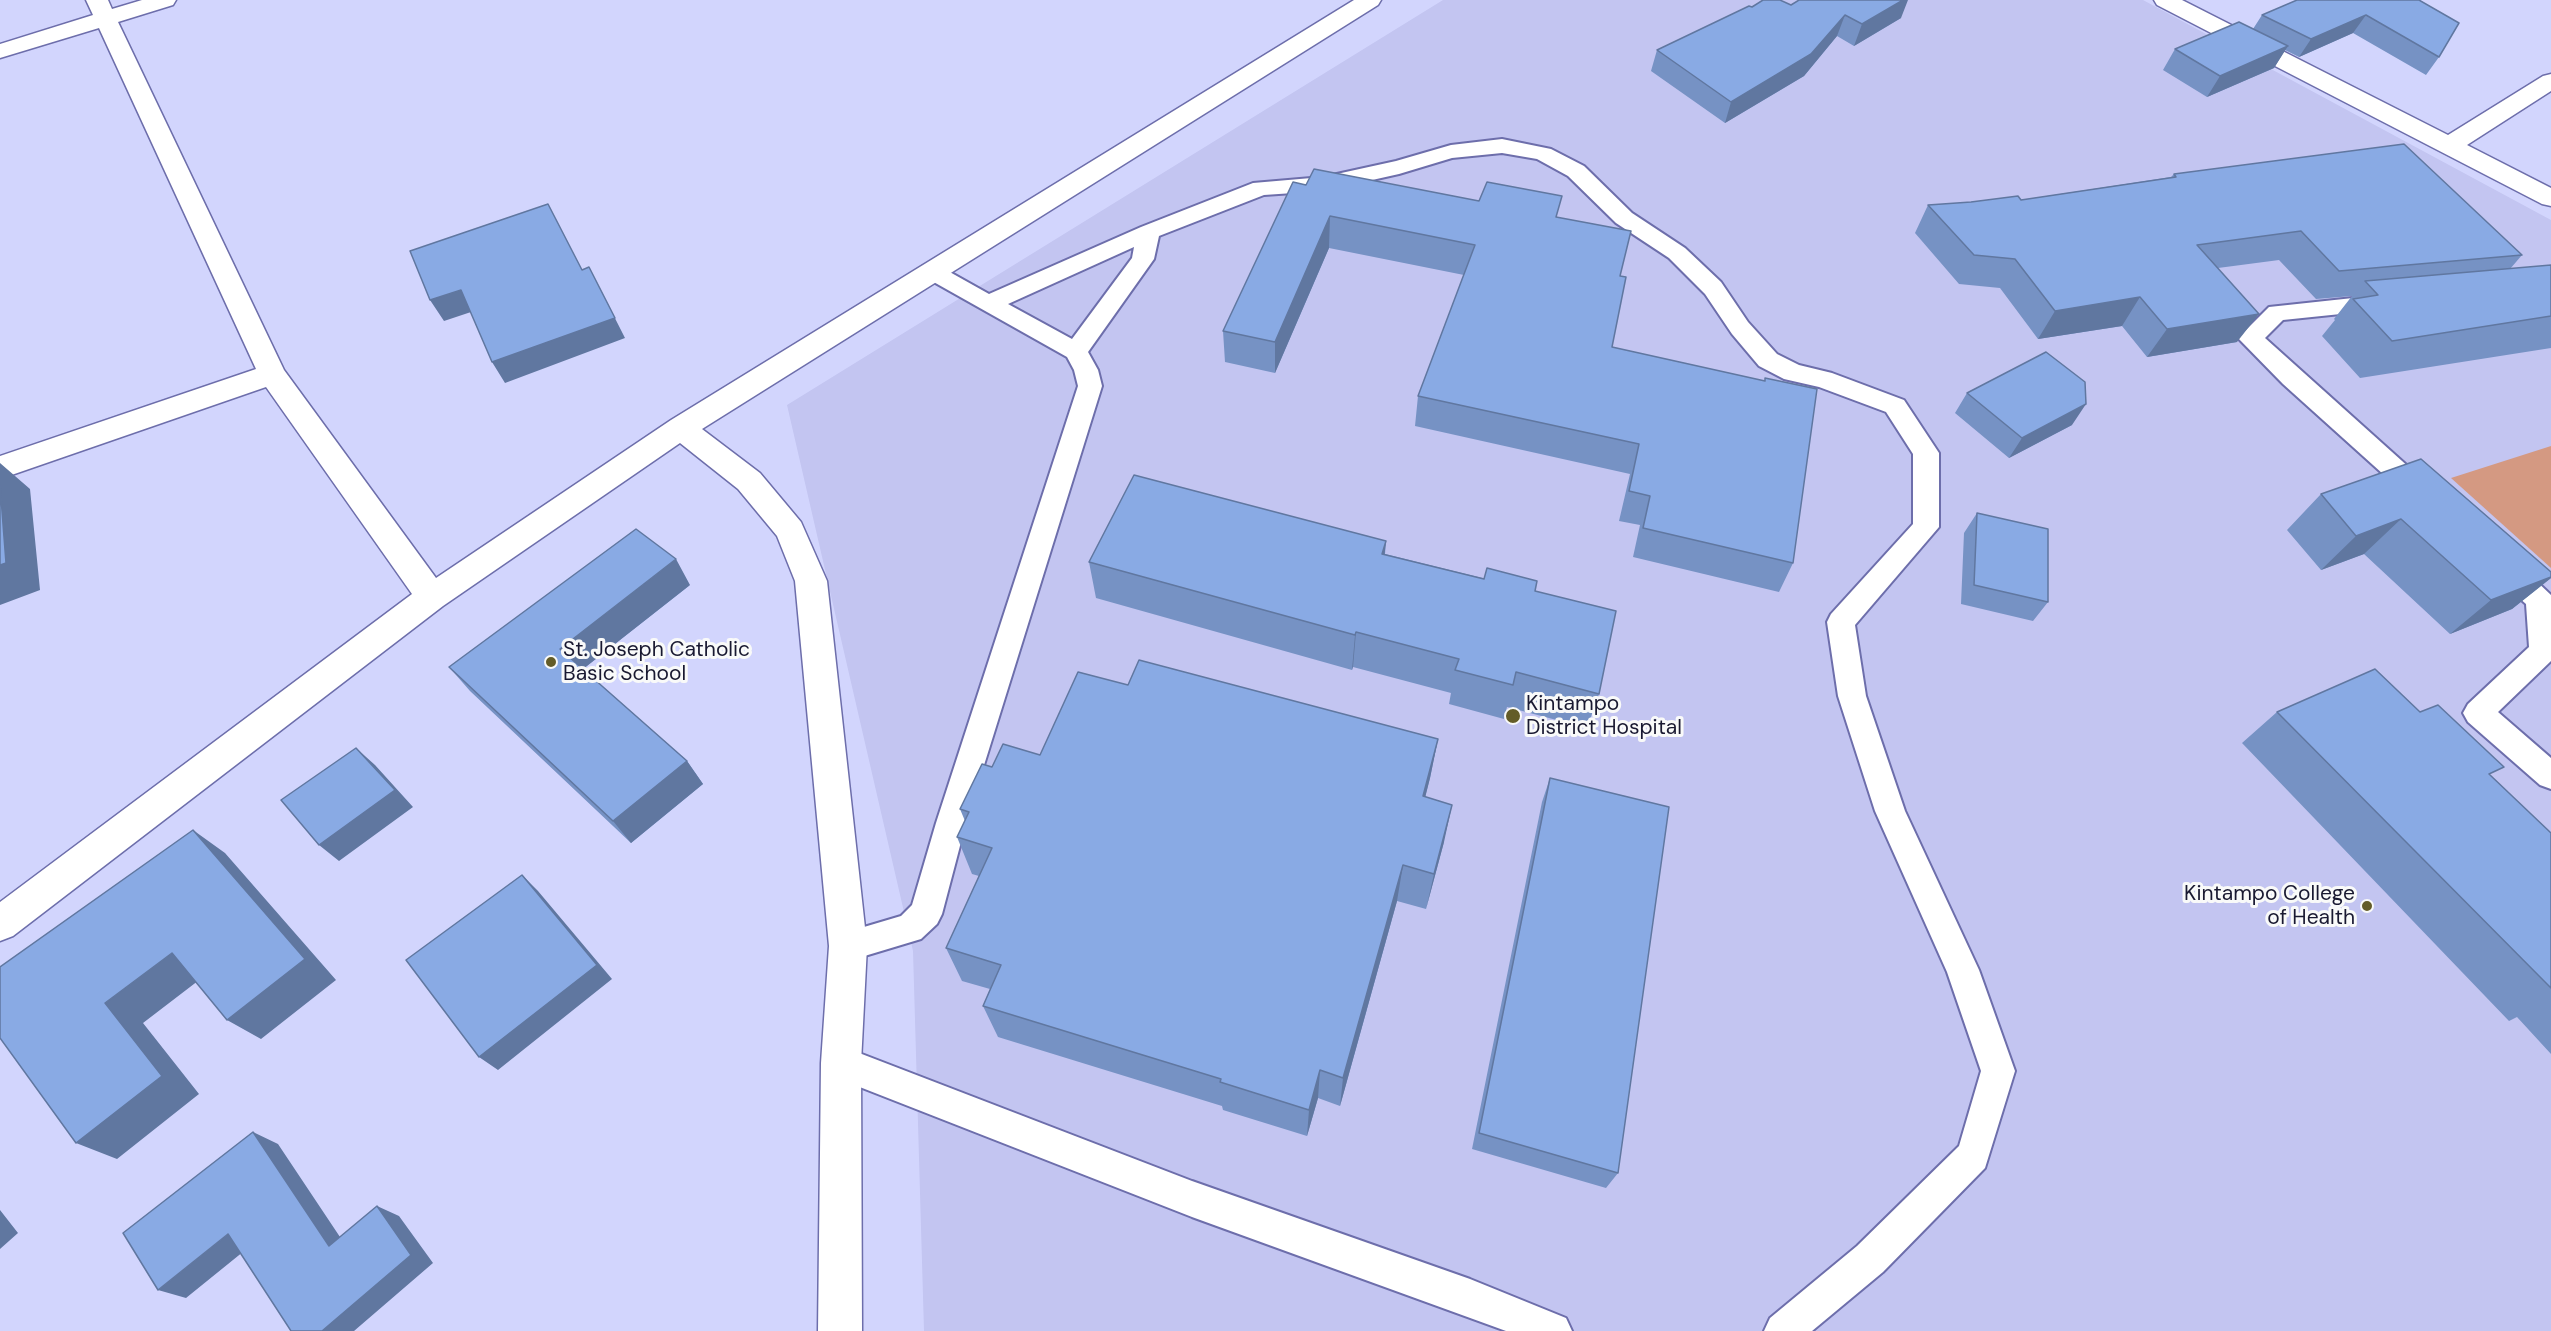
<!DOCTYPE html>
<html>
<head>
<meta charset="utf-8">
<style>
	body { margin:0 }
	canvas { display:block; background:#d2d5fd }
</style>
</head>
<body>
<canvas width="2551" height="1331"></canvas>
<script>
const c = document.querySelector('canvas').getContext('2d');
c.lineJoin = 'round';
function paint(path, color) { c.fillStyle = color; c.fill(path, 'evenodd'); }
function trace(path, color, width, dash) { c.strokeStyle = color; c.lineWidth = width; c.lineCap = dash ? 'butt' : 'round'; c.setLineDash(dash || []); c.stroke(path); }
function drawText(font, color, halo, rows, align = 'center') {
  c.font = font + ' "DM Sans",sans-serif'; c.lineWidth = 6; c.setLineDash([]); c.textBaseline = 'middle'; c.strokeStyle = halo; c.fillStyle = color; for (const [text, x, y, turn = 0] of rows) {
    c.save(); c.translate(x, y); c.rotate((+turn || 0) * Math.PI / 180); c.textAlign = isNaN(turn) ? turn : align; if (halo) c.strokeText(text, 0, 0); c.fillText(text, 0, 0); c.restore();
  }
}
paint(new Path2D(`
	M1443,0H2143L2551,220V1331H924L913,951L787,405Z`), '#c3c5f1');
paint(new Path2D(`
	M2551,446V568L2451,478Z`), '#d49982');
const service = new Path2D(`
	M1502,139L1551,149L1584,166L1632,213L1685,248L1721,282L1748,322L1777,354L1799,365L1832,373L1904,400L1939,453V527L1855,625L1866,696L1905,811L1979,970L2015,1071L1985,1168L1883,1272L1812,1331H1764L1770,1318L1857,1246L1959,1146L1981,1071L1947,972L1875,811L1838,696L1827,622L1831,614L1913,524V454L1886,412L1819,387L1784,379L1759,366L1732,334L1705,294L1669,258L1616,223L1568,176L1537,159L1502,153L1452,158L1399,174L1323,191L1264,195L1159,236L1154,259L1088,352L1098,370L1102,386L966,823L942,914L937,924L921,939L848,961L837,957L832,946L837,935L901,916L912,905L936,823L1078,386L1074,370L1067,357L923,276L919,271L923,266L931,263L939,266L989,294L1141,227L1253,183L1323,177L1396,161L1451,145ZM1134,247L1132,258L1072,339L1008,304Z
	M2381,295L2389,297L2393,303L2389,309L2283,320L2265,338L2431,487L2435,494L2431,501L2422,504L2413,501L2283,384L2238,338L2269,307Z
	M2503,556L2513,559L2551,595V661L2498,712L2551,758V789L2540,785L2468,722L2463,713L2468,704L2529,647L2526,604L2493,575L2489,567L2493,559Z
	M841,1046L1192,1181L1470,1279L1566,1318L1572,1331H1506L1192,1217L829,1075L824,1063L829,1051Z`);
const minor = new Path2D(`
	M86,0H108L112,9L142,0H176L173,5L118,22L284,370L436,578L671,420L1354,0H1381L1378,5L702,429L760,473L801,522L827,581L867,946L861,1063L862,1331H818L821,1063L829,946L795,581L777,536L738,489L680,443L443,606L13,936L0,941V902L412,594L266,387L0,479V456L256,369L99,28L0,58V44L93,15Z
	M2154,0H2182L2448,135L2543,76L2551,74V91L2467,145L2551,188V206L2542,204L2157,5Z`);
trace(service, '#6d6eab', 4);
trace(minor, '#6d6eab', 3);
paint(service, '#fff');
paint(minor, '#fff');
paint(new Path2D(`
	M2419,0L2439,57L2426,75L2353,33L2299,57L2285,50L2274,68L2207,97L2163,70L2175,49L2253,29L2262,15Z
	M1791,5L1901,18L1854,46L1837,36L1804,76L1725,123L1651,71L1657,50Z
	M2174,174L2522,255L2510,269L2551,265V348L2360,378L2322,336L2335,320L2334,319L2352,296L2316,299L2279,260L2218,268L2237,342L2147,357L2122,326L2038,339L2000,288L1959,284L1915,233L1928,205L2021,200L2171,177Z
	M1306,185L1558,217L1620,276L1612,347L1793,563L1779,592L1633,557L1640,525L1619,521L1630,474L1415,426L1418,396L1464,275L1329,248L1275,373L1225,362L1223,331Z
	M1967,393L2072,425L2009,458L1955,413Z
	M2421,459L2551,572V578L2512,609L2450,634L2364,554L2321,570L2287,530L2321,494Z
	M1977,513L2048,602L2033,621L1961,604L1964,533Z
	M1386,541L1385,554L1535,591L1599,694L1587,728L1507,707L1504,719L1449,704L1451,693L1353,667L1352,670L1096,598L1089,562Z
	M690,585L583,669L687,761L703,784L631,843L470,691L449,667Z
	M1128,685L1438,739L1430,778L1425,797L1444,842L1426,909L1397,901L1340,1106L1318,1098L1307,1136L1223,1110L1222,1106L998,1037L983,1006L990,989L962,981L946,948L979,876L972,874L957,837L965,821L960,809L992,767L1040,755Z
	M2277,712H2420L2491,776L2551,833V1054L2517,1017L2509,1021L2242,743Z
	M1550,778L1618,1173L1606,1188L1472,1149L1542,802Z`), '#7692c4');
paint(new Path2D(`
	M1903,0H1908L1901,18L1854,46L1862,24Z
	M1845,15L1837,36L1804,76L1725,123L1731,102Z
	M2366,15L2353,33L2299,57L2311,39Z
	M2288,46L2274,68L2207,97L2220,76Z
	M1330,216L1329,248L1275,373V342Z
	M589,267L625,338L505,383L492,362Z
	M461,290L474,311L444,321L430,300Z
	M2140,297L2122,326L2038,339L2055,311Z
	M2259,314L2237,342L2147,357L2167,329Z
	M2086,404L2072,425L2009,458L2022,438Z
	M0,463L30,489L40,590L0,605Z
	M2401,519L2364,554L2321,570L2356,536Z
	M1386,541L1382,578V554Z
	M676,559L690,585L578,673L560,649Z
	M2551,577V578L2512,609L2450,634L2491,600Z
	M1356,632L1353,667L1352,670L1355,635Z
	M1438,739L1430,778L1416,834L1423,796Z
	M356,748L375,765L413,807L339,861L319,845Z
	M687,761L703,784L631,843L613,821Z
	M1452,805L1444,842L1426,909L1434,874Z
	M193,830L225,853L336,980L261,1039L227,1020Z
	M1403,865L1397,901L1340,1106L1343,1078Z
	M522,875L538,891L612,979L498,1070L479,1057Z
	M172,953L207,974L143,1023L199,1094L117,1159L76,1143L105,1003Z
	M1320,1070L1318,1098L1307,1136L1309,1110Z
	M253,1132L278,1144L352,1255L329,1246Z
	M377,1206L399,1216L433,1263L354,1331H322Z
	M0,1210L18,1233L0,1249Z
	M228,1234L254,1243L186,1298L158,1290Z`), '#6077a0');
const building = new Path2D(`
	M1763,0H1780L1791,5L1799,0H1903L1862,24L1845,15L1811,54L1731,102L1657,50L1749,6L1752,7Z
	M2297,0H2419L2459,23L2439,57L2366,15L2311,39L2262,15Z
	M2239,22L2288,46L2220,76L2175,49Z
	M2404,144L2522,255L2339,271L2301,231L2197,245L2259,314L2167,329L2140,297L2055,311L2015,259L1974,255L1928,205L1971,202L2018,196L2021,200L2176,177L2174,174Z
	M1314,169L1479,201L1487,182L1562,196L1556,217L1631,231L1620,276L1626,277L1612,347L1765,381V378L1817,389L1793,563L1643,528L1650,496L1629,491L1639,444L1418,396L1475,245L1330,216L1275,342L1223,331L1293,182L1306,185Z
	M548,204L582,270L589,267L615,318L492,362L461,290L430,300L410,251Z
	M2551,265V316L2392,341L2353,299L2378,295L2365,281Z
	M2046,352L2085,382L2086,404L2022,438L1967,393Z
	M2421,459L2551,572V577L2491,600L2401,519L2356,536L2321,494Z
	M1134,475L1386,541L1382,554L1484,579L1487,568L1537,581L1535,591L1616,611L1599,694L1516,672L1513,685L1455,670L1459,659L1356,632L1355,635L1089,562Z
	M0,485L6,563L0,565Z
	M1977,513L2048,529V602L1974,585Z
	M636,529L676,559L560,649L687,761L613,821L449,667Z
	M1139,660L1438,739L1423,796L1452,805L1434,874L1403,865L1343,1078L1320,1070L1309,1110L1220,1082L1221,1079L983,1006L1001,965L946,948L992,848L957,837L969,812L960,809L982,764L992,767L1003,744L1040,755L1078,672L1128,685Z
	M2375,669L2420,712L2438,705L2504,767L2489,774L2551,833V988L2277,712Z
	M356,748L395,790L319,845L281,800Z
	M1550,778L1669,807L1618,1173L1479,1133Z
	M193,830L305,959L227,1020L172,953L105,1003L162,1076L76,1143L0,1038V967Z
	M522,875L597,965L479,1057L406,960Z
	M253,1132L329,1246L377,1206L411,1255L322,1331H291L228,1234L158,1290L123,1233Z`);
paint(building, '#89aae4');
trace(building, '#6077a0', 1.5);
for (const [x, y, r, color] of [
	[551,662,6,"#635c28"],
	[1513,716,8,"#635c28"],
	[2367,906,6,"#635c28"]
]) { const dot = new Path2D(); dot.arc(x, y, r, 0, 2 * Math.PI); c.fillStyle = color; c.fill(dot); trace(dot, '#f9faf9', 2); }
drawText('21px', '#191931', '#f9faf9', [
	["St. Joseph Catholic",563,650],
	["Basic School",563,674],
	["Kintampo",1526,704],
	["District Hospital",1526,728],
	["Kintampo College",2355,894,"right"],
	["of Health",2355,918,"right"]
], 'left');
</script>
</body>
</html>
